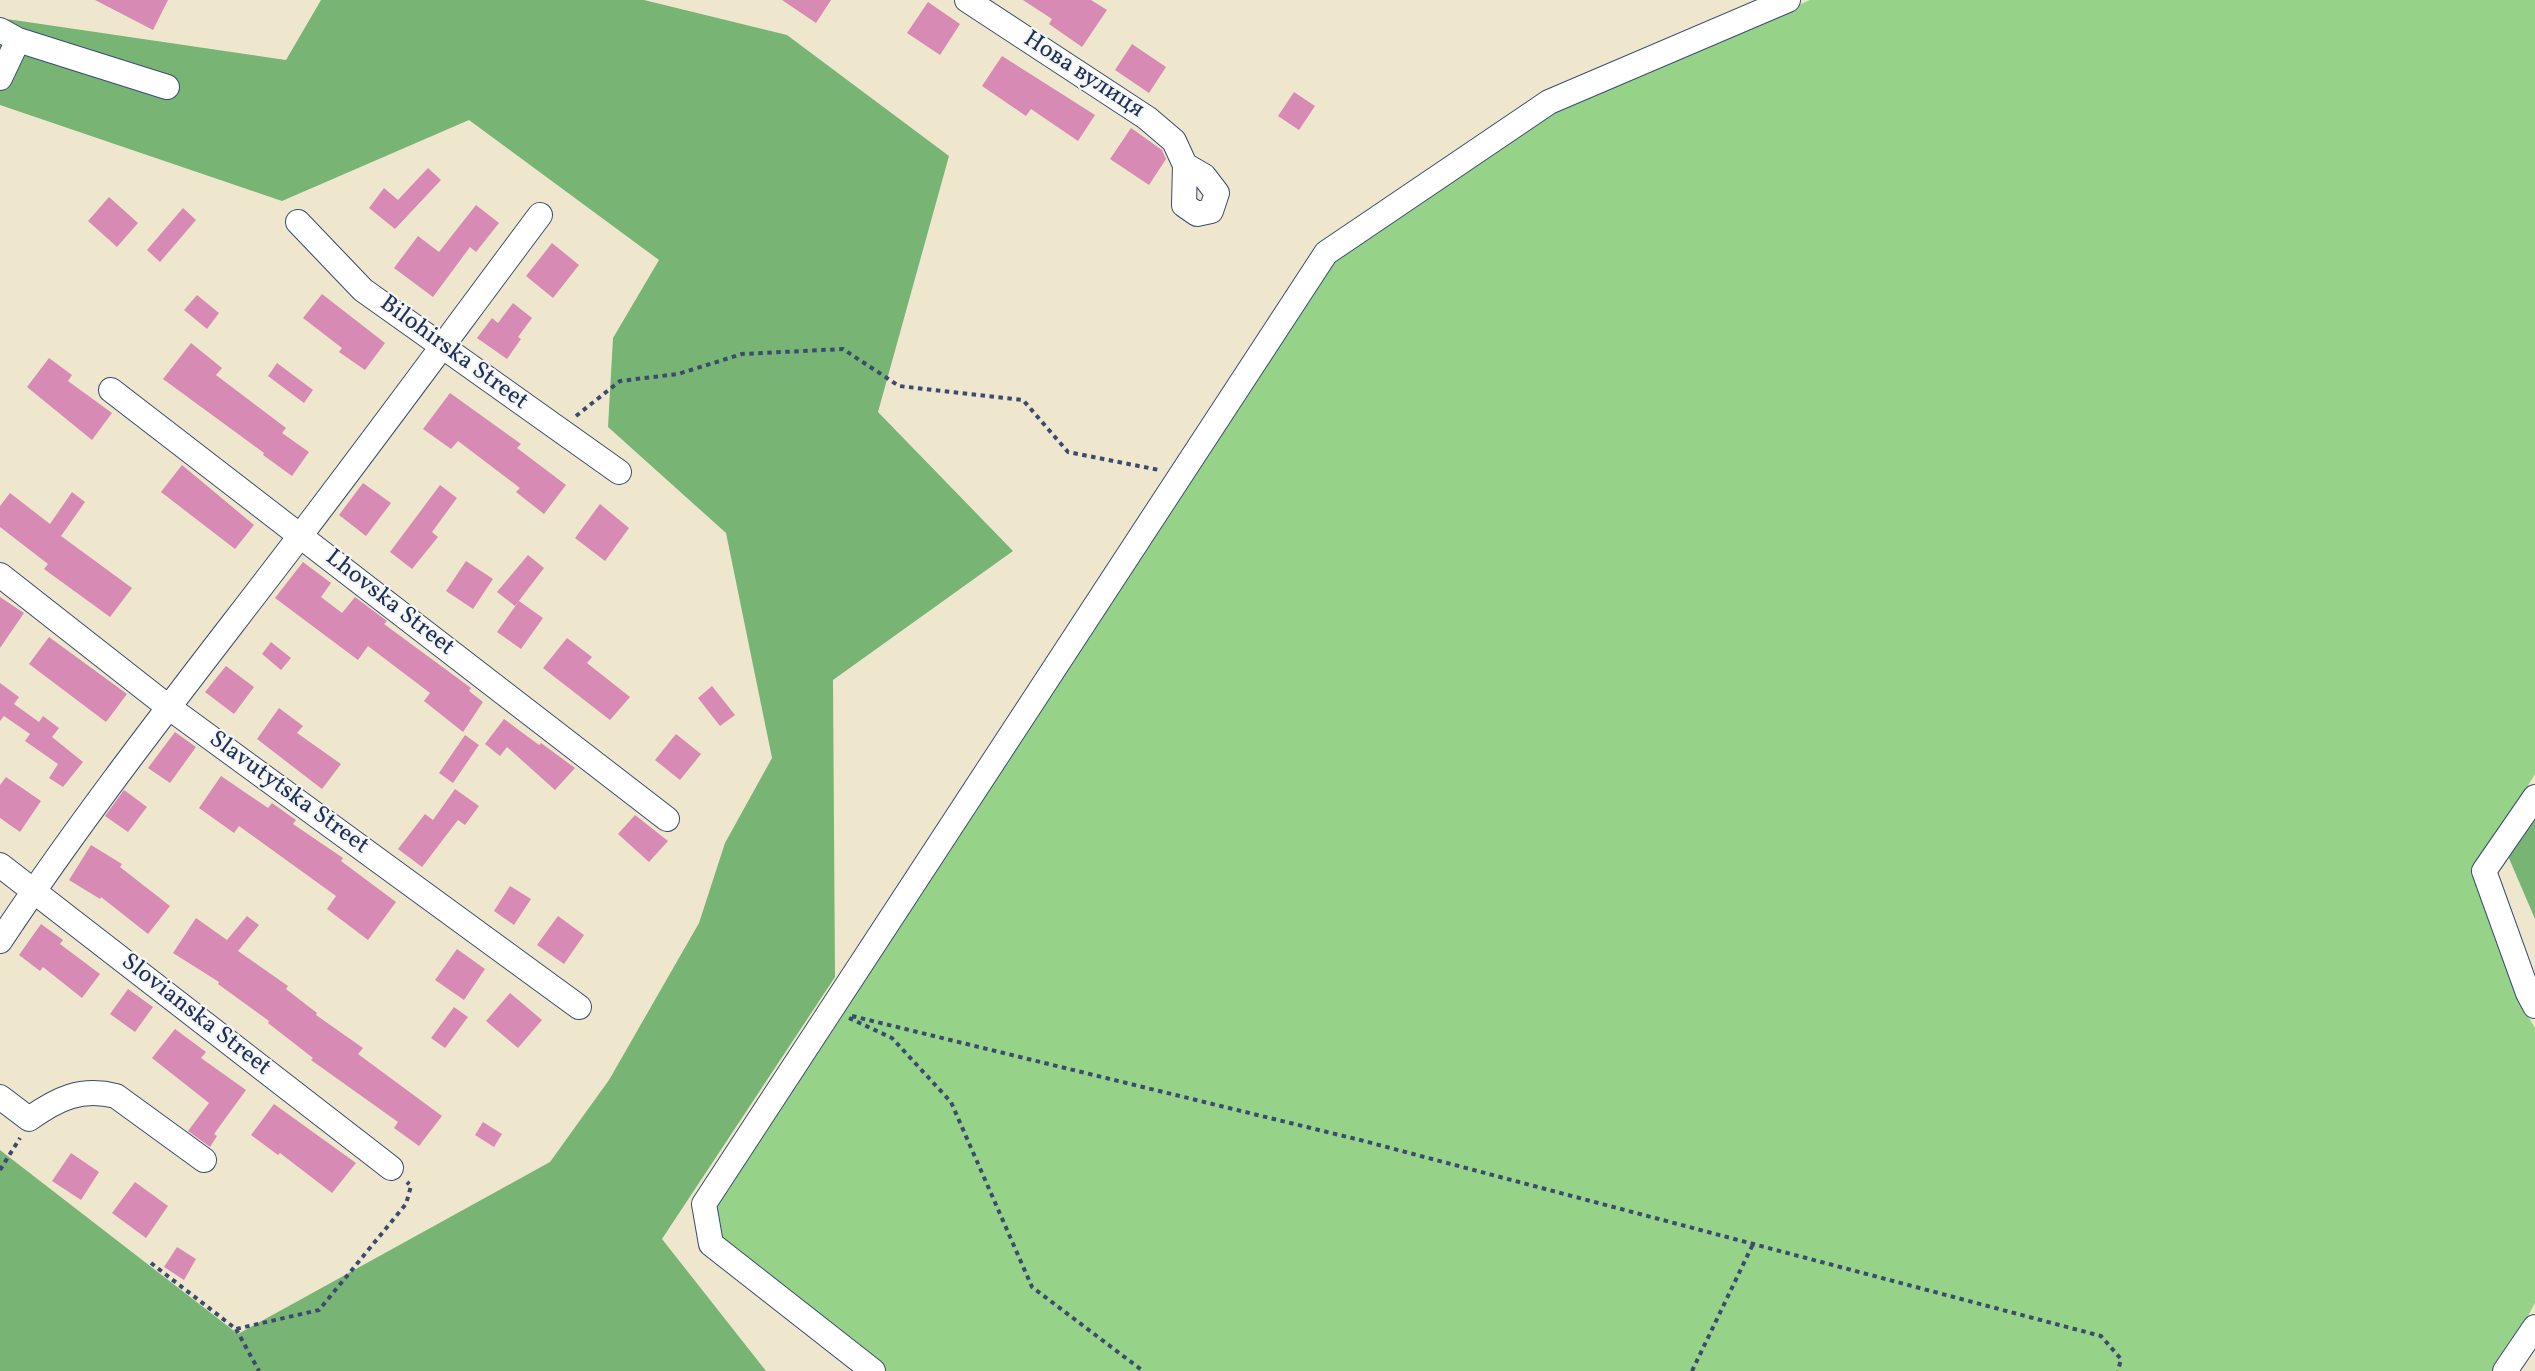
<!DOCTYPE html>
<html>
<head>
<meta charset="utf-8">
<style>
	body { margin:0 }
	canvas { display:block; background:#eee7ce }
</style>
</head>
<body>
<canvas width="2535" height="1371"></canvas>
<script>
const c = document.querySelector('canvas').getContext('2d');
c.lineJoin = 'round';
function paint(path, color) { c.fillStyle = color; c.fill(path, 'evenodd'); }
function trace(path, color, width, dash) { c.strokeStyle = color; c.lineWidth = width; c.lineCap = dash ? 'butt' : 'round'; c.setLineDash(dash || []); c.stroke(path); }
function drawText(font, color, halo, rows, align = 'center') {
  c.font = font + ' Vollkorn,serif'; c.lineWidth = 4.5; c.setLineDash([]); c.textBaseline = 'middle'; c.strokeStyle = halo; c.fillStyle = color; for (const [text, x, y, turn = 0] of rows) {
    c.save(); c.translate(x, y); c.rotate((+turn || 0) * Math.PI / 180); c.textAlign = isNaN(turn) ? turn : align; if (halo) c.strokeText(text, 0, 0); c.fillText(text, 0, 0); c.restore();
  }
}
paint(new Path2D(`
	M1810,0H2535V774L2474,875L2518,999L2535,1028V1303L2498,1371H881L717,1243L711,1209L1332,259L1552,111Z`), '#96d388');
paint(new Path2D(`
	M321,0H644L787,35L949,156L878,412L1013,551L833,680L835,977L662,1239L766,1371H0V1150L238,1334L550,1162L609,1080L699,923L725,843L772,758L726,533L608,427L613,338L659,260L469,120L282,201L0,105V18L286,60Z
	M2535,816V919L2508,856Z`), '#78b574');
paint(new Path2D(`
	M95,0H168L153,30Z
	M782,0H831L816,23Z
	M1023,0H1091L1107,10L1082,47L1049,24L1052,19Z
	M928,2L960,24L940,55L907,33Z
	M1132,44L1166,67L1149,93L1115,70Z
	M1002,56L1095,115L1078,141L1031,109L1026,116L982,86Z
	M1294,92L1315,106L1299,130L1278,116Z
	M1131,128L1162,150L1166,159L1149,185L1110,159Z
	M428,168L441,180L395,229L369,208L384,188L398,200Z
	M109,197L138,223L117,247L88,221Z
	M476,205L499,223L476,252L470,247L433,297L394,268L418,236L439,252Z
	M183,208L196,220L160,262L147,250Z
	M552,243L579,265L553,298L526,276Z
	M322,294L385,343L365,370L339,352L342,348L303,318Z
	M197,295L219,313L207,329L184,310Z
	M513,303L532,318L518,337L521,339L507,359L477,338L492,318L498,323Z
	M191,343L222,368L216,375L286,428L282,433L309,452L292,476L263,455L264,453L163,379Z
	M49,358L72,375L68,381L112,413L92,440L27,387Z
	M277,363L313,390L304,403L268,376Z
	M450,393L521,444L517,448L566,485L544,514L516,492L520,488L458,441L451,449L423,429Z
	M182,465L254,525L235,549L161,492Z
	M363,483L391,503L366,536L339,515Z
	M440,485L457,498L432,532L438,537L412,569L390,552Z
	M72,492L85,502L61,536L132,588L110,617L44,569L48,564L0,527V506L10,493L50,524Z
	M600,504L629,528L605,561L575,538Z
	M528,555L544,568L515,606L497,592Z
	M466,561L493,579L473,609L446,591Z
	M303,562L331,583L321,597L342,613L355,597L387,621L384,624L471,688L469,691L483,702L463,732L424,701L430,693L368,646L358,660L275,598Z
	M0,597L24,613L0,648Z
	M519,601L543,618L521,649L497,632Z
	M49,637L127,694L106,722L29,664Z
	M567,638L592,657L587,663L630,697L610,720L543,668Z
	M271,642L291,658L281,670L262,654Z
	M226,666L254,687L234,714L205,692Z
	M0,683L19,697L14,704L39,722L43,716L59,728L52,737L83,762L63,787L49,778L58,764L25,741L30,734L4,716L0,721Z
	M712,686L735,715L720,726L698,698Z
	M279,708L303,726L297,733L341,764L322,789L257,739Z
	M504,719L539,745L541,743L575,768L555,790L507,747L500,756L485,744Z
	M175,732L196,747L170,783L148,768Z
	M676,734L701,754L680,780L655,760Z
	M465,735L479,745L453,783L439,773Z
	M221,776L268,808L272,803L296,820L293,824L343,858L341,861L396,902L368,940L327,909L336,896L239,826L234,833L199,808Z
	M6,777L41,801L20,832L0,818V785Z
	M455,789L479,806L465,825L458,820L422,867L398,849L425,814L433,820Z
	M124,790L147,807L128,832L105,816Z
	M635,815L668,841L649,862L618,834Z
	M91,845L122,864L120,867L170,906L148,934L101,897L100,899L69,880Z
	M510,886L531,899L514,925L494,911Z
	M247,916L259,925L238,951L288,986L286,989L317,1013L316,1015L363,1048L358,1054L442,1116L419,1146L394,1128L398,1122L311,1060L313,1058L268,1023L269,1021L218,984L219,982L173,953L196,918L227,940Z
	M558,916L584,935L564,964L537,945Z
	M41,924L63,940L60,944L100,974L82,998L43,967L40,971L19,955Z
	M457,949L485,969L464,1000L435,980Z
	M128,989L153,1007L135,1032L110,1014Z
	M510,993L542,1020L518,1048L486,1021Z
	M454,1007L468,1017L445,1048L431,1038Z
	M175,1029L206,1052L201,1058L246,1090L214,1134L217,1136L210,1147L188,1131L209,1103L152,1058Z
	M274,1104L356,1163L332,1193L280,1153L278,1155L251,1135Z
	M483,1122L502,1134L494,1147L475,1135Z
	M71,1153L99,1172L81,1200L52,1181Z
	M135,1182L168,1206L146,1238L112,1213Z
	M177,1247L196,1259L184,1280L164,1267Z`), '#d78ab3');
const minor = new Path2D(`
	M967,0L1147,118L1174,141L1185,165L1184,205L1197,214L1211,211L1217,193L1204,176L1185,165
	M0,30L18,40L167,87
	M0,78L18,40
	M298,222L363,290L619,472
	M111,390L667,819
	M0,575L167,706L579,1007
	M2535,797L2484,871L2528,993L2535,1006
	M0,865L391,1168
	M0,941C93,801 198,670 300,536C381,430 460,322 540,215
	M0,1097L29,1119C57,1099 81,1087 116,1096L204,1160
	M873,1371L711,1244L704,1204L1326,253L1549,102L1788,0
	M2505,1371L2535,1327`);
trace(minor, '#3b4b6f', 26);
trace(new Path2D(`
	M576,416L620,381L678,374L742,354L843,349L899,386L1023,400L1068,452L1159,470
	M852,1016L1364,1141L2101,1336L2121,1359L2118,1371
	M849,1018L892,1038L951,1102L1032,1287L1143,1371
	M0,1170L20,1138
	M151,1263L236,1329L319,1310L406,1204L411,1186L407,1182
	M236,1329L259,1371
	M1692,1371L1753,1244`), '#3b4b6f', 4, [4.5, 4.5]);
trace(minor, '#fff', 24);
drawText('24px', '#1b2f5e', '#f6f6f2', [
	["Нова вулиця",1083,76,33],
	["Bilohirska Street",453,354,36],
	["Lhovska Street",389,604,38],
	["Slavutytska Street",288,794,36],
	["Slovianska Street",195,1016,38]
]);
</script>
</body>
</html>
